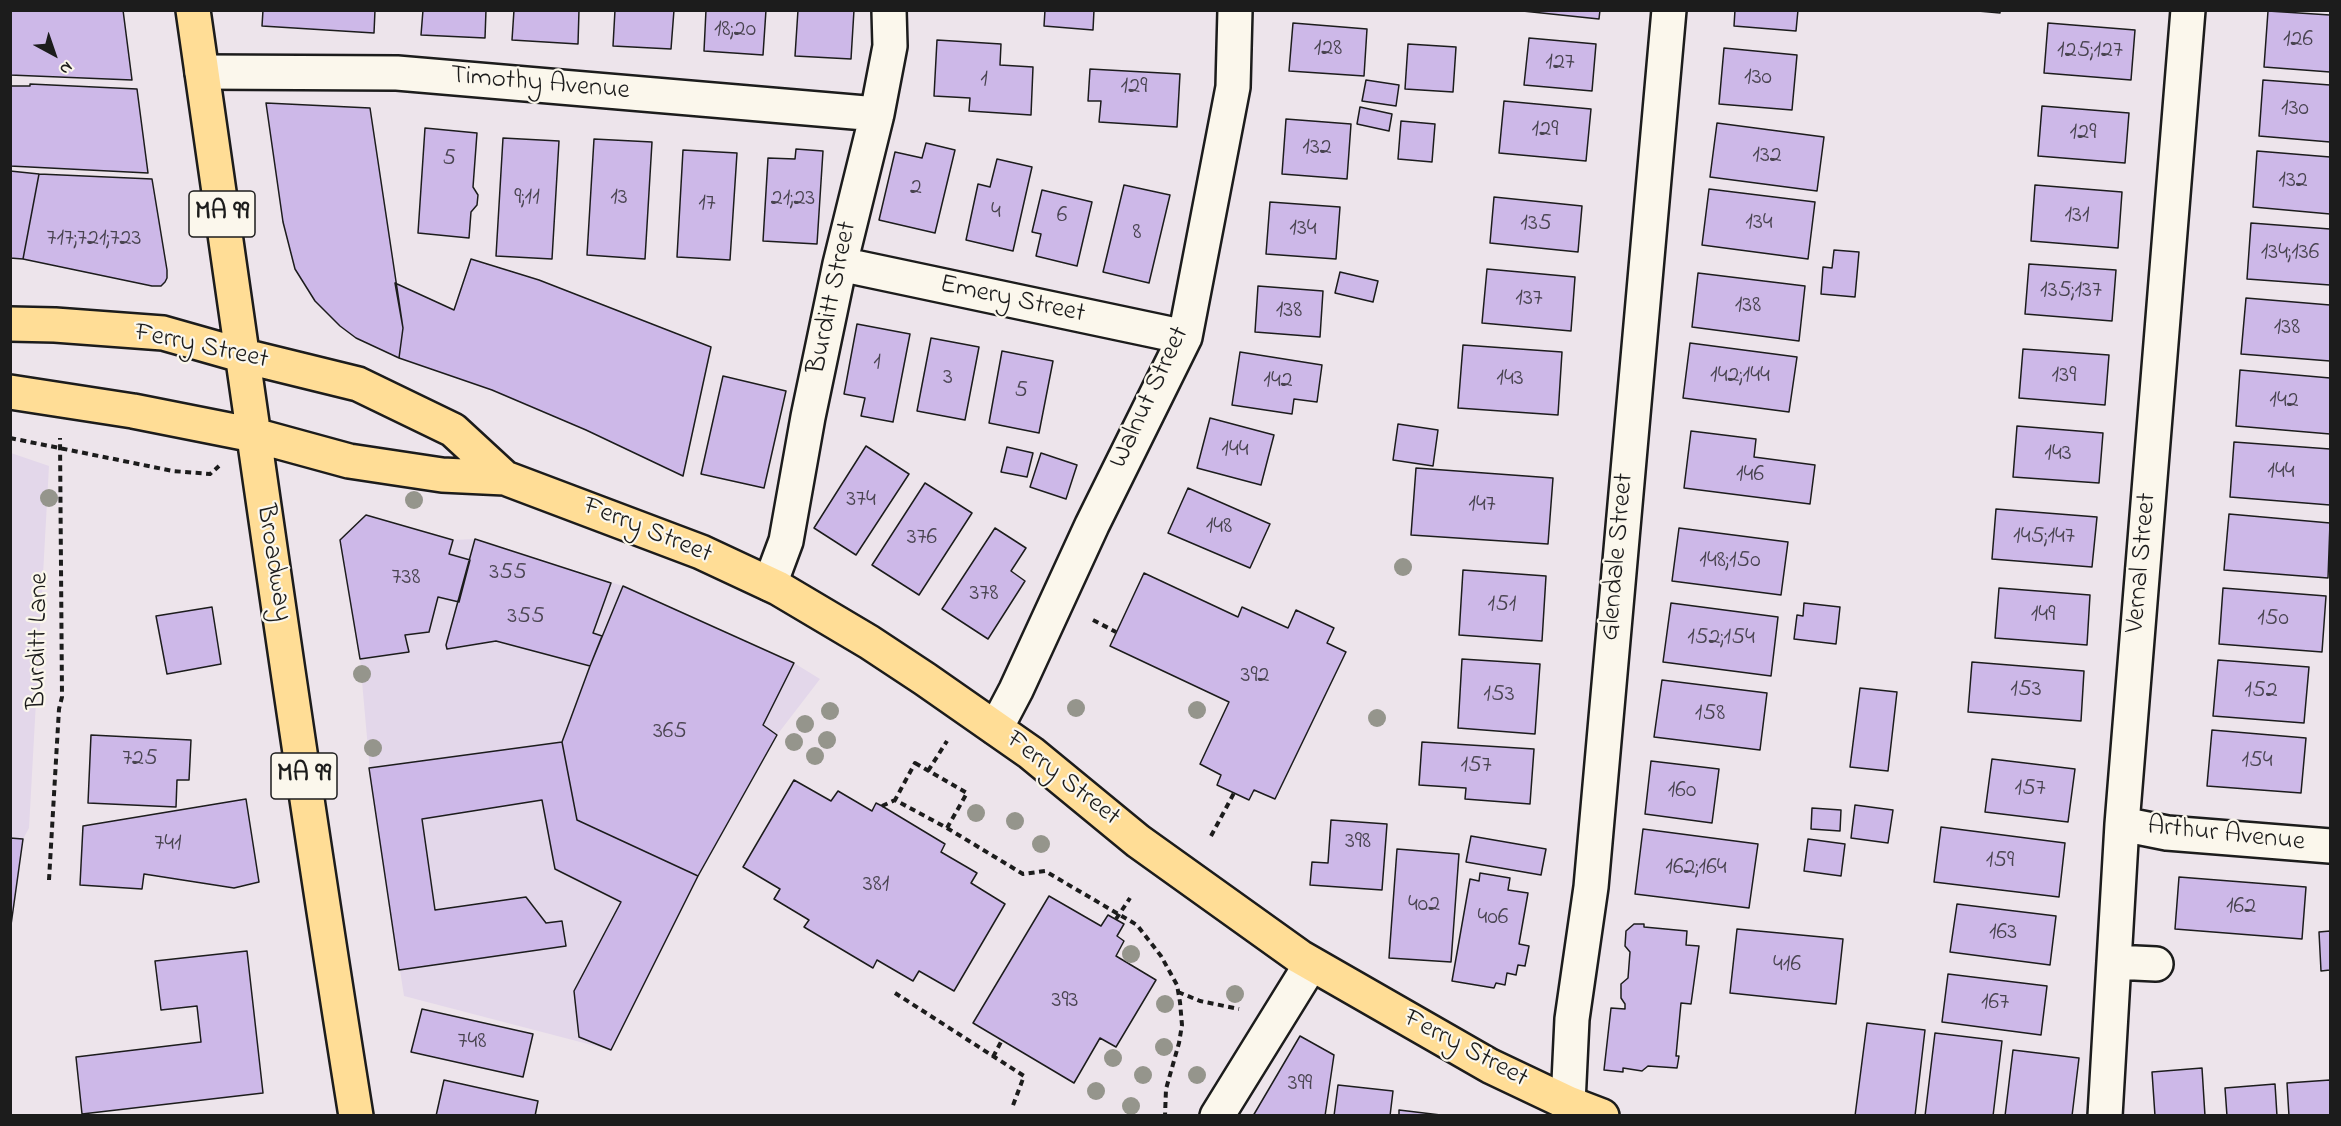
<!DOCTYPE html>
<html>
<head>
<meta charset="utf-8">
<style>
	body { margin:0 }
	#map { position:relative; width:2341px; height:1126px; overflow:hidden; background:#ede4eb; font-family:"Indie Flower",sans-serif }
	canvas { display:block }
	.frame { position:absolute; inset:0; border:12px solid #1c1c1c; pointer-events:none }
	.north { position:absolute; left:24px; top:24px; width:60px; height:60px; -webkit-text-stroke:4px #fbf7ec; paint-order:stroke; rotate:140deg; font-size:16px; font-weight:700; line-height:24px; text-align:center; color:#1c1c1c }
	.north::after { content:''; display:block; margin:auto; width:21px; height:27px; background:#1c1c1c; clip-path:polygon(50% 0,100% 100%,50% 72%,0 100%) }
</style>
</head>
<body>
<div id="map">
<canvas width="2341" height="1126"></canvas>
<div class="frame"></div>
<div class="north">N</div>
</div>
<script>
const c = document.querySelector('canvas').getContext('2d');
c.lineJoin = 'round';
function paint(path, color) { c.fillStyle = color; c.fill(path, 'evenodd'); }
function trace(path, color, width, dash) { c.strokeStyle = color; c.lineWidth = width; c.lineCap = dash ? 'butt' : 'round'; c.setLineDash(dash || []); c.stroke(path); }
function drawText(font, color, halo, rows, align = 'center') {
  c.font = font + ' "Indie Flower",sans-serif'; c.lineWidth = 4.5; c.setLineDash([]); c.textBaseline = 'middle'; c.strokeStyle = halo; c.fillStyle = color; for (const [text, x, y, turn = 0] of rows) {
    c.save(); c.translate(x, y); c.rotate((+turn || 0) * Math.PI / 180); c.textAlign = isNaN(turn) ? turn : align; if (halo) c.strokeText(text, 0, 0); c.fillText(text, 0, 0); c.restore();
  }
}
paint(new Path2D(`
	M11,453L49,466L29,828L23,839L11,932Z
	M366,515L453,540L475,539L623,586L794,663L820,679L777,735L698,876L611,1050L404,996L371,782L360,659L340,540Z`), '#e3d7ea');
const building = new Path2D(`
	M10,10H123L132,80L10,75Z
	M263,10H375L374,33L262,26Z
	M423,10H486L485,38L421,35Z
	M514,10H579L578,44L512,40Z
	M615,10H674L671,49L613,46Z
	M706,10H766L763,55L704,51Z
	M798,10H854L851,59L795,56Z
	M1045,10H1094L1093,30L1044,26Z
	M1513,10H1600L1599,19Z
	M1735,10H1798L1796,31L1734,26Z
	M1967,10H2000V13Z
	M2268,11L2330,15V72L2264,67Z
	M1293,23L1367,29L1364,76L1289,71Z
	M2048,23L2135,30L2131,80L2044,73Z
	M1529,38L1596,44L1592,91L1524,85Z
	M937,40L1001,44L1000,65L1033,67L1031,115L969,111L970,98L934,96Z
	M1408,44L1456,47L1453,92L1405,89Z
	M1724,48L1797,55L1792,110L1719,104Z
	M1090,69L1180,74L1177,127L1099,122L1101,101H1088Z
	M1366,80L1399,85L1396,106L1362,101Z
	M2263,80L2330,85V142L2259,136Z
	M30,84L137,89L148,173L10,166V86H30Z
	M1504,101L1591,109L1586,161L1499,153Z
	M266,103L370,108L403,328L399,358L356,338L340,326L315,301L295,269L283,222Z
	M2042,106L2129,113L2125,163L2038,156Z
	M1360,107L1392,114L1389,131L1357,124Z
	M1286,119L1351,124L1347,179L1282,174Z
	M1401,121L1435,124L1432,162L1398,159Z
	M1717,123L1824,137L1817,191L1710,177Z
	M425,128L477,133L473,187L478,195L477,205L471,212L469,238L418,233Z
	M503,138L559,141L552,259L496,256Z
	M594,139L652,142L645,259L587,255Z
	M926,143L955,150L935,233L879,220L895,152L922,158Z
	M796,149L823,151L817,244L763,241L768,158L795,159Z
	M683,150L737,153L730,260L677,257Z
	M2257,151L2330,157V214L2253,207Z
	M997,159L1032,167L1013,251L966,240L978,184L990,187Z
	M10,171L39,174L23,259L10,258Z
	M39,174L152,179L167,270V278L165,282L161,286H152L23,259Z
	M1124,185L1170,195L1149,283L1103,272Z
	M2035,185L2122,192L2118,248L2031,241Z
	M1709,189L1815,202L1808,259L1702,245Z
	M1042,190L1092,202L1077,266L1036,256L1041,234L1032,232Z
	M1494,197L1582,206L1578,252L1490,243Z
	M1270,202L1340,207L1336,259L1266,254Z
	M2251,223L2330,229V285L2247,279Z
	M1834,250L1859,252L1855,297L1821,294L1823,267L1832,268Z
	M471,259L539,280L711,347L683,476L586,430L492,390L399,358L403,328L395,283L454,310Z
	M2029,264L2116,270L2112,321L2025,314Z
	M1487,269L1575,277L1571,331L1482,323Z
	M1340,272L1378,281L1373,302L1335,293Z
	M1698,273L1805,286L1799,341L1692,327Z
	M1258,286L1323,291L1320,337L1255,332Z
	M2246,298L2330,305V361L2241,354Z
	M857,324L910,334L893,422L861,416L865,398L844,394Z
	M931,338L979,347L965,420L917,411Z
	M1690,343L1797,357L1789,412L1683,398Z
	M1463,345L1562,352L1558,415L1458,408Z
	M2023,349L2109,355L2105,405L2019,398Z
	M1002,351L1053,361L1039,433L989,423Z
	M1240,352L1322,365L1317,402L1294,399L1292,414L1232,405Z
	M2240,370L2330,378V434L2236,426Z
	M723,376L786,391L764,488L701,474Z
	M1210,418L1274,435L1261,485L1197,468Z
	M1398,424L1438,430L1433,466L1393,460Z
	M2017,426L2103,433L2099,483L2013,477Z
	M1691,431L1756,439L1754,457L1815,465L1810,504L1684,488Z
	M2234,442L2330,449V505L2230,497Z
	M866,446L909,474L856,555L814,528Z
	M1007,447L1033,453L1027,477L1001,472Z
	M1041,453L1077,465L1066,499L1030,487Z
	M1416,468L1553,478L1548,544L1411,535Z
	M925,483L972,513L919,595L872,565Z
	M1188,488L1270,524L1250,568L1168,533Z
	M1996,509L2097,517L2092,567L1992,559Z
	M2229,514L2330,523L2328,578L2224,570Z
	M366,515L453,540L449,554L470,560L459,602L438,597L429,632L405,635L409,652L360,659L340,540Z
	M995,528L1026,548L1011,571L1025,581L988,639L942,609Z
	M1679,528L1788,542L1781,595L1672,581Z
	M475,539L611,583L593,633L602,636L590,666L496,641L447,649L446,645Z
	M1463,570L1546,576L1542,641L1459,635Z
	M1144,573L1238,617L1242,607L1288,628L1296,610L1334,628L1327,643L1346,652L1275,799L1254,790L1249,800L1217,785L1221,775L1200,764L1229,702L1110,646Z
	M623,586L794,663L763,725L777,735L698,876L577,820L562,742L590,666Z
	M1999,588L2090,595L2087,645L1995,638Z
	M2223,588L2326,596L2322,652L2219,644Z
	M1671,603L1778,617L1771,676L1663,662Z
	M1804,603L1840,607L1836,644L1794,639L1797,615L1803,616Z
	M212,607L221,664L167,674L156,616Z
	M1462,659L1540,664L1535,734L1458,728Z
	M2218,660L2309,667L2304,723L2213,716Z
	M1972,662L2084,671L2081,721L1968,712Z
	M1662,680L1767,693L1760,750L1654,737Z
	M1860,688L1897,692L1888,771L1850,767Z
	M2212,730L2306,738L2301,793L2207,786Z
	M91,735L191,740L189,780H177L176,807L88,803Z
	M562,742L577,820L698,876L611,1050L579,1037L574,991L621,902L555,869L542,800L422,819L435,910L526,897L546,923L562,921L566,946L399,970L369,768Z
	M1422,742L1534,749L1530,804L1465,799L1466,788L1419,785Z
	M1992,759L2075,769L2068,822L1985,812Z
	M1651,761L1719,769L1712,823L1645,814Z
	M794,780L831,801L838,791L872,811L876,803L882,806L945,844L941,852L977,873L971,883L1005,904L954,991L919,971L913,981L877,960L873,968L804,927L809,920L774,899L780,889L743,867Z
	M246,799L259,882L234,888L144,874L142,889L80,885L83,826Z
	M1855,805L1893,810L1888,843L1851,838Z
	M1812,808L1841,810L1840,831L1811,829Z
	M1331,820L1387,824L1382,890L1310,885L1312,862L1328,863Z
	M1941,827L2065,843L2059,897L1934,882Z
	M1643,829L1758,844L1749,908L1635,894Z
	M1471,836L1546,849L1541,875L1466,862Z
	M10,838L23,839L10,932Z
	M1808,839L1845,844L1841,876L1804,871Z
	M1397,849L1459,854L1451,962L1389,958Z
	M1480,873L1510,878L1508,890L1528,893L1519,944L1529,946L1525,966L1518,965L1516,975L1507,973L1505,985L1496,983L1494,988L1452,981L1470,879L1479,881Z
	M2179,877L2306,887L2302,939L2175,929Z
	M1049,896L1101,926L1108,915L1124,924L1117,936L1124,941L1116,956L1156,980L1116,1047L1100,1038L1074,1083L973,1023Z
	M1957,904L2056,916L2050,965L1950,952Z
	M1634,924H1644V927L1687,931L1686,945L1699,946L1691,1004L1681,1003L1676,1056H1679L1677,1068L1648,1066L1642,1071L1623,1068V1072L1604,1070L1611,1008L1625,1009V1004L1621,998V984L1628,978L1630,952L1625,946L1626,931Z
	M1737,929L1843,939L1836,1004L1730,993Z
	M2330,931V970L2321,971L2319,932Z
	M247,951L263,1093L82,1114L76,1057L201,1042L197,1006L161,1010L155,961Z
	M1948,974L2047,986L2041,1035L1942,1022Z
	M422,1009L533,1034L523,1077L411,1052Z
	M1867,1023L1925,1030L1915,1116H1855Z
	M1935,1033L2002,1041L1993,1116H1925Z
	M1300,1036L1334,1055L1325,1116H1253Z
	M2013,1050L2079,1058L2072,1116H2005Z
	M2202,1068L2205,1116H2155L2152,1072Z
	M444,1080L538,1101L535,1116H436Z
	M2330,1080V1116H2289L2287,1083Z
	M2275,1084L2277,1116H2227L2225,1088Z
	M1338,1085L1393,1091L1390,1116H1334Z
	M1399,1110L1449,1116H1399Z`);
paint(building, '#cdb8e8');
trace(building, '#1c1c1c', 1.5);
const minor = new Path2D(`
	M202,72L397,73L877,114
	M840,264L1185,337
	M770,584L786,541L808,417L840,264L877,114L890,46L889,10
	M996,728L1016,690L1092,525L1185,337L1233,87L1235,10
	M2122,824L2167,833L2330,846
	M2114,962L2156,964
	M1568,1103L1572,1019L1591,887L1669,10
	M1217,1116L1311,964
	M2105,1116L2122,824L2188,10`);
const major = new Path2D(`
	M193,10C246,379 297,748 356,1116
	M10,324L55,325L163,333L244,356L358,384L453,430L505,478
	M10,392L133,411L254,435L349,461L442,475L505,478L701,552L778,588L869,642L925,679L1031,753L1138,841L1300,957L1490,1066L1568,1103L1602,1116`);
trace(minor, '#1c1c1c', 38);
trace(major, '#1c1c1c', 38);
trace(new Path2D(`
	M10,438L173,471L210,474L219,466
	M1093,620L1116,632
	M915,763L967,793L947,828L895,800Z
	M928,771L947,741
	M882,806L895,800
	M947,828L1023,874L1045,871L1137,925L1161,956L1177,985L1180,1002L1182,1025L1179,1043L1166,1089L1165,1116
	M1211,836L1234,793
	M49,880L59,709L62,697L60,438
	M1116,919L1130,898
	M1178,992L1200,1001L1239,1009
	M895,993L1024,1076L1012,1108
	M993,1057L1002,1040`), '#1c1c1c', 4, [6, 4.5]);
trace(minor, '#fbf7ec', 33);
trace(major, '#ffdd96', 33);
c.fillStyle = '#95958c';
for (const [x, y] of [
	[49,498],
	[414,500],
	[1403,567],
	[362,674],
	[1076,708],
	[1197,710],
	[830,711],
	[1377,718],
	[805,724],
	[827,740],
	[794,742],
	[373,748],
	[815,756],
	[976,813],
	[1015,821],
	[1041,844],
	[1131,954],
	[1235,994],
	[1165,1004],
	[1164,1047],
	[1113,1058],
	[1143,1075],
	[1197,1075],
	[1096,1091],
	[1131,1106]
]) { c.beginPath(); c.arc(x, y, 9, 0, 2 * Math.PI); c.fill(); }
drawText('24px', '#48434f', null, [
	["18;20",735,31],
	["126",2298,41],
	["128",1328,50],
	["125;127",2090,52],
	["127",1560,64],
	["130",1758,79],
	["1",984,81],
	["129",1134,88],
	["130",2295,110],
	["129",1545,131],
	["129",2083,134],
	["132",1317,149],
	["132",1767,157],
	["5",449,160],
	["132",2293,182],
	["2",916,189],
	["9;11",527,199],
	["13",619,199],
	["21;23",793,200],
	["17",707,205],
	["4",996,213],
	["6",1062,217],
	["131",2077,217],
	["134",1759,224],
	["135",1536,225],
	["134",1303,230],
	["8",1137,234],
	["717;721;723",94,240],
	["134;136",2290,254],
	["135;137",2071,292],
	["137",1529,300],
	["138",1748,307],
	["138",1289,312],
	["138",2287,329],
	["1",877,364],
	["142;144",1740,377],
	["139",2064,377],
	["3",948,379],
	["143",1510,380],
	["142",1278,382],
	["5",1021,392],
	["142",2284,402],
	["144",1235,451],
	["143",2058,455],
	["144",2281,473],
	["146",1750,476],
	["374",861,501],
	["147",1482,506],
	["148",1219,528],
	["145;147",2044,538],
	["376",922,539],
	["148;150",1730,562],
	["355",508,574],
	["738",406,579],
	["378",984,595],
	["151",1502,606],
	["149",2043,616],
	["355",526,618],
	["150",2273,620],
	["152;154",1721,639],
	["392",1255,677],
	["153",2026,691],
	["152",2261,692],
	["153",1499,696],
	["158",1710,715],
	["365",670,733],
	["725",140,760],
	["154",2257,762],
	["157",1476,767],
	["157",2030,790],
	["160",1682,792],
	["398",1358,843],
	["741",168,845],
	["159",2000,862],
	["162;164",1696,869],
	["381",876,886],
	["402",1424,906],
	["162",2241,908],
	["406",1493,919],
	["163",2003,934],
	["416",1787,966],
	["393",1065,1002],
	["167",1995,1004],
	["748",472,1043],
	["399",1300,1085]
]);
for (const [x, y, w] of [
	[222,214,66],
	[304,776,66]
]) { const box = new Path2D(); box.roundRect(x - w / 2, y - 23, w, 46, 4.5); c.fillStyle = '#fbf7ec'; c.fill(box); trace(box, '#1c1c1c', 1.5); }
drawText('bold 26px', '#1c1c1c', null, [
	["MA 99",222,214],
	["MA 99",304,776]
]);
drawText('27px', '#1c1c1c', '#fbf7ec', [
	["Timothy Avenue",540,85,5],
	["Burditt Street",834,298,-78],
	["Emery Street",1012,301,12],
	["Ferry Street",201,348,12],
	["Walnut Street",1151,398,-65],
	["Ferry Street",647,532,22],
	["Glendale Street",1619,557,-85],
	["Broadway",272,563,81],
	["Vernal Street",2143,563,-85],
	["Burditt Lane",40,641,-89],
	["Ferry Street",1062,780,38],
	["Arthur Avenue",2226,836,6],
	["Ferry Street",1465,1050,28]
]);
</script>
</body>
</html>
